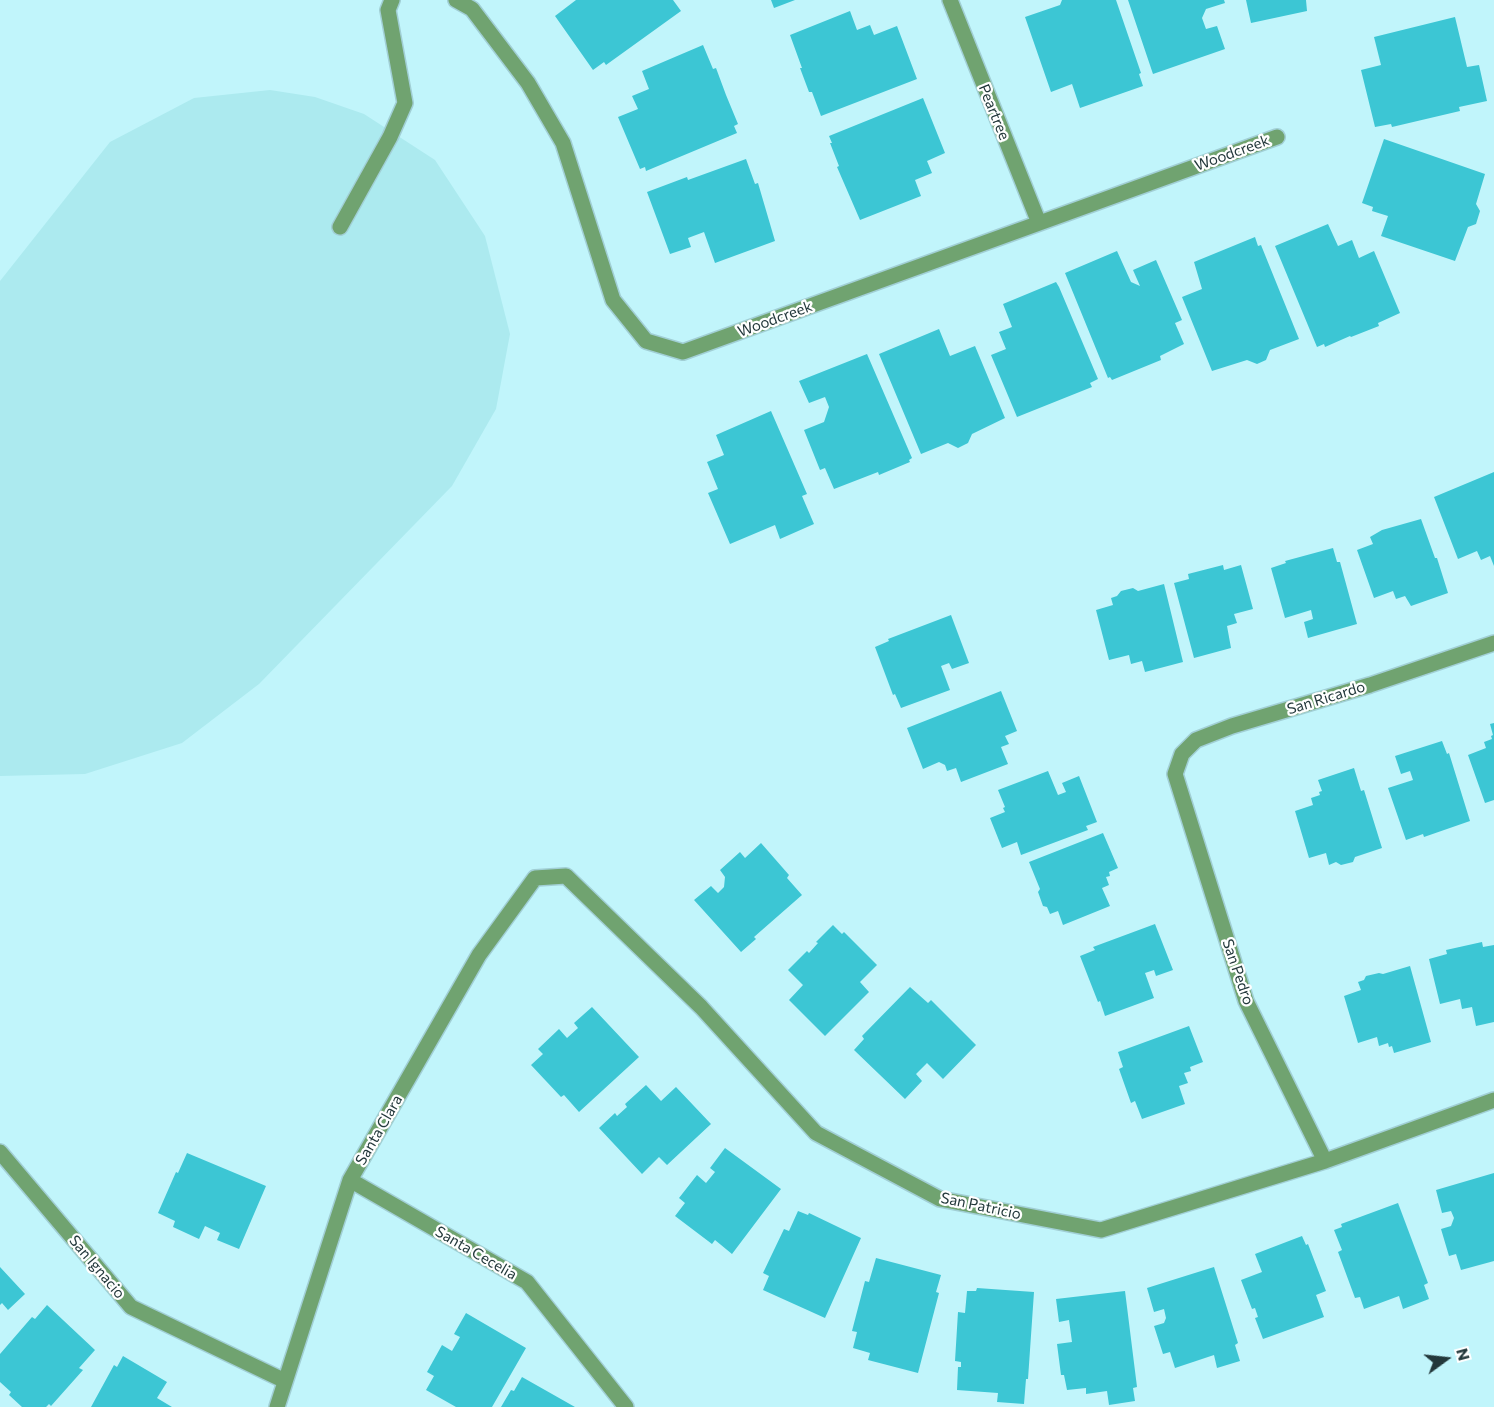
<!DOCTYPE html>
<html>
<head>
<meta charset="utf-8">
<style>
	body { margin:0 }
	#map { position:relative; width:1494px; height:1407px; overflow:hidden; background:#c1f5fb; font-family:Commissioner,sans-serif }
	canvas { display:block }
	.north { position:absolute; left:1416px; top:1329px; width:60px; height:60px; -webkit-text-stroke:4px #fff; paint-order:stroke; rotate:75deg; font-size:16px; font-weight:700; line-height:24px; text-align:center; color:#23383b }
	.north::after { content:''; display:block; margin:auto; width:21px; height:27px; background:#23383b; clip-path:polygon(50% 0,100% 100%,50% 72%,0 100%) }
</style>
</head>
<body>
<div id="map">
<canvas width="1494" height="1407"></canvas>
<div class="north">N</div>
</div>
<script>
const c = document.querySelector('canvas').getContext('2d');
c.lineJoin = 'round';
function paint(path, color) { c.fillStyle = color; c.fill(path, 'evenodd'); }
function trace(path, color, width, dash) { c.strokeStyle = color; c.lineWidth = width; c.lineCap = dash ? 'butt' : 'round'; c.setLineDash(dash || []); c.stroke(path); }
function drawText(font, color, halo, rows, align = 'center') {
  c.font = font + ' Commissioner,sans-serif'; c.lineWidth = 4.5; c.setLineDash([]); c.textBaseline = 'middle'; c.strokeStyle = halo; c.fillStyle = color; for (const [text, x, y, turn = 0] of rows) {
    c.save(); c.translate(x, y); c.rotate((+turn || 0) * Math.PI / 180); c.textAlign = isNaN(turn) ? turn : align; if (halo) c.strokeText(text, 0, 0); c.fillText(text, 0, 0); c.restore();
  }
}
paint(new Path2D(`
	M270,90L315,97L364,114L435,160L485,236L510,334L496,409L452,486L259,684L182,743L85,774L0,776V281L110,142L194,98Z`), '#aceaef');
paint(new Path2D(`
	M576,0H673L681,11L606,65L604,62L593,70L555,16Z
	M771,0H795L774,8Z
	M1062,0H1116L1141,73L1139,74L1143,86L1080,108L1072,84L1051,92L1025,17L1060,5Z
	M1128,0H1224L1225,3L1206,9L1202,18L1206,29L1217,26L1225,49L1153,74Z
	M1246,0H1306L1307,11L1251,23Z
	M850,11L857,30L870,25L874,35L897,26L917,79L821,116L812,92H809L800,68H802L790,35Z
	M1455,17L1467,67L1479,65L1487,101L1459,107L1460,111L1392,127L1391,124L1375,127L1361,70L1381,65L1374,37Z
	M703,45L713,69L716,68L726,95L738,124L734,126L737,133L646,171L645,167L640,169L618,117L638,109L632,96L649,89L642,71Z
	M923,98L945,153L927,161L932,173L915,180L921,196L860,220L837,167L839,166L830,143H832L829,136Z
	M1384,139L1485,174L1476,204L1480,211L1476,224L1468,227L1455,261L1381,236L1388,216L1372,211L1373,207L1362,203Z
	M746,159L755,184L758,183L775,241L715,263L704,232L688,238L691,247L670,254L647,192L687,177L688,180Z
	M1328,224L1338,246L1352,240L1359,258L1374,251L1400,313L1378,323L1379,326L1351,337L1350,336L1325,347L1324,344L1317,347L1275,246Z
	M1255,237L1258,246L1261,245L1299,339L1270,350L1266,360L1257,364L1247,360L1212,371L1182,297L1202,289L1194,262Z
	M1117,251L1131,282L1140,286L1133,270L1156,260L1182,320L1175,323L1184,344L1160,356L1161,360L1112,380L1110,377L1108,378L1065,273Z
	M1056,282L1059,287L1098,379L1090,383L1092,387L1017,417L991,355L1006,349L999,332L1012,327L1003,304Z
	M939,329L950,356L975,346L1005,418L972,434L968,443L958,448L948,443L921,454L879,354Z
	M867,354L912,458L909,460L910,462L879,475L878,472L834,489L825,468L820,470L804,430L824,422L829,407L825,397L809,403L799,381Z
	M771,411L807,494L802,496L814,524L780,539L775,525L730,544L708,493L718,489L707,462L724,455L716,435Z
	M1494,472V566L1490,556L1481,560L1477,551L1458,559L1434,497Z
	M1421,519L1435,558H1437L1448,593L1411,606L1405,596L1396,599L1393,591L1374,598L1357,550L1373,544L1370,537L1382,530Z
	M1333,548L1337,562H1340L1357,624L1308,638L1304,622L1313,619L1311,610L1285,618L1271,568L1286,563L1285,561Z
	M1223,565L1224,570L1241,565L1253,609L1234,614L1237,623L1227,626L1231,648L1194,658L1174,583L1189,579L1188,574Z
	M1164,584L1183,662L1145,672L1142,661L1131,664L1129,655L1109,660L1096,610L1113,605L1111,598L1117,596L1121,591L1133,588L1138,591Z
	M951,615L969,663L952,669L949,663L941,666L950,690L901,708L895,694L893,695L875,647L889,641L888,639Z
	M1001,691L1017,731L1005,736L1009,744L1001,747L1008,764L961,782L956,768L947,771L945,765L939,762L923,769L907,728Z
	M1494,723V800L1485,803L1468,755L1486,748L1484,742L1492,739L1491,736L1493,735L1490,724Z
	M1442,741L1447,754L1449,753L1470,821L1424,837L1423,834L1406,840L1388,788L1413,780L1410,771L1401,774L1395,756Z
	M1354,768L1361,791L1364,790L1382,848L1355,857L1353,862L1341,865L1336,862L1329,865L1326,853L1309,858L1295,811L1313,805L1311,798L1320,795L1319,792L1322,791L1318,780Z
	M1048,771L1058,795L1066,792L1062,783L1079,776L1097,822L1086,826L1088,830L1021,855L1017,842L1002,848L990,818L1005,812L1003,808L1005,807L998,790Z
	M1103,833L1118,868L1109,872L1110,876L1106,877L1109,885L1102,888L1110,906L1063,925L1058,911L1050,914L1047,907L1043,906L1038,892L1040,889L1029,862Z
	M761,843L789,875L787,878L802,895L754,937L756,939L741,952L694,900L711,886L718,893L724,887L725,877L720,870L740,852L745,858Z
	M1155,924L1173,970L1156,976L1154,970L1145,973L1154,998L1105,1016L1100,1001L1098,1002L1080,956L1095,950L1093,947Z
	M833,925L842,934L844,932L877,965L860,982L869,992L825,1036L789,1000L803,985L788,970L807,951L809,953L818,943L816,942Z
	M1482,942L1483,947L1494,945V1022L1476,1026L1472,1007L1462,1009L1460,999L1440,1004L1429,959L1447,954L1446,950Z
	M1410,966L1431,1042L1394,1053L1392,1046L1389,1047L1388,1043L1379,1046L1377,1037L1358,1043L1344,996L1361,990L1358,982L1364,980L1366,976L1379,973L1383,974Z
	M910,987L928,1003L931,1000L976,1045L943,1079L927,1063L916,1074L922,1081L905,1099L854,1050L864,1039L862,1036Z
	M592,1007L639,1057L579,1112L564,1095L561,1097L531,1065L543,1054L538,1049L559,1029L567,1038L578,1028L574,1023Z
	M1189,1026L1203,1062L1190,1067L1191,1071L1184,1073L1188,1083L1179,1086L1185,1104L1142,1119L1135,1101L1131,1103L1119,1069L1123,1067L1118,1052Z
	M646,1085L661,1101L676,1087L711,1124L667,1165L659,1157L642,1174L599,1128L615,1113L617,1116L627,1107L625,1104Z
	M725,1148L781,1189L732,1254L715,1240L712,1244L675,1216L685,1203L679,1198L697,1175L706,1183L715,1172L710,1168Z
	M187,1153L266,1186L239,1249L217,1240L220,1233L205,1226L199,1239L173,1227L175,1221L158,1213L176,1172L178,1173Z
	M1494,1173V1261L1461,1270L1456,1254L1449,1256L1441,1229L1451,1226L1454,1218L1451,1211L1442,1213L1436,1190Z
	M1398,1203L1428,1283L1424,1285L1429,1299L1403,1309L1399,1296L1364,1309L1360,1297L1355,1298L1338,1252L1342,1250L1334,1230L1342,1227L1341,1224Z
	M798,1211L808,1215L809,1213L861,1238L825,1318L763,1290L769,1276L763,1273L784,1229L789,1231Z
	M1302,1236L1306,1245L1308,1244L1326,1291L1316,1295L1324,1317L1263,1339L1255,1318L1258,1317L1255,1308L1252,1309L1241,1280L1262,1272L1255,1254Z
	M876,1258L941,1275L936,1292L939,1293L918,1373L868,1360L870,1353L853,1348L857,1332L852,1331L865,1281L869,1282Z
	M0,1267L25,1294L8,1310L2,1303L0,1305Z
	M1214,1267L1238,1343L1235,1345L1240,1361L1217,1368L1214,1355L1175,1368L1170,1352L1163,1354L1154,1326L1164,1323L1166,1318L1164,1309L1154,1312L1147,1288Z
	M977,1288L1034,1292L1028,1379H1026L1024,1404L997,1402L998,1393L957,1390L958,1367H961V1362L955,1361L958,1312L965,1313L967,1291H976Z
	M1125,1291L1137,1387L1133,1388L1135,1401L1109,1405L1107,1391L1086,1394V1388L1067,1390L1064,1375H1061L1057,1344L1072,1342L1069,1320L1059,1322L1056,1299Z
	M47,1305L95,1350L79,1368L83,1370L51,1406L49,1404L46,1407H22L9,1395L11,1392L0,1382V1354L32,1317L35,1319Z
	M466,1313L526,1348L492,1407H456L426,1390L434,1376L427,1372L442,1345L452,1351L460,1337L454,1334Z
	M123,1356L167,1382L157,1398L172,1407H91L114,1365L117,1367Z
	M522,1377L575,1407H501L511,1390L514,1391Z`), '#3cc6d4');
const minor = new Path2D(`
	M456,0L472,9L528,83L563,143L613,300L646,341L683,352L1277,137
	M950,0L1039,223
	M340,227L390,137L405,103L388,10L392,0
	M0,1152L131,1307L285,1381
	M1325,1161L1246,1001L1175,774L1182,754L1196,740L1232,726L1370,685L1494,643
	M350,1180L527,1282L626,1407
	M277,1407L350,1180L479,955L535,878L566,876L701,1007L816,1133L940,1199L1101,1230L1325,1161L1494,1100`);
trace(minor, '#a1cfd5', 18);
trace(minor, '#70a370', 15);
drawText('15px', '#23383b', '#fff', [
	["Peartree",994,112,68],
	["Woodcreek",1232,153,-20],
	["Woodcreek",775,319,-20],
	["San Ricardo",1326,698,-17],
	["San Pedro",1238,972,71],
	["Santa Clara",379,1130,-60],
	["San Patricio",981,1206,12],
	["Santa Cecelia",476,1253,30],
	["San Ignacio",97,1267,50]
]);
</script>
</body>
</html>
